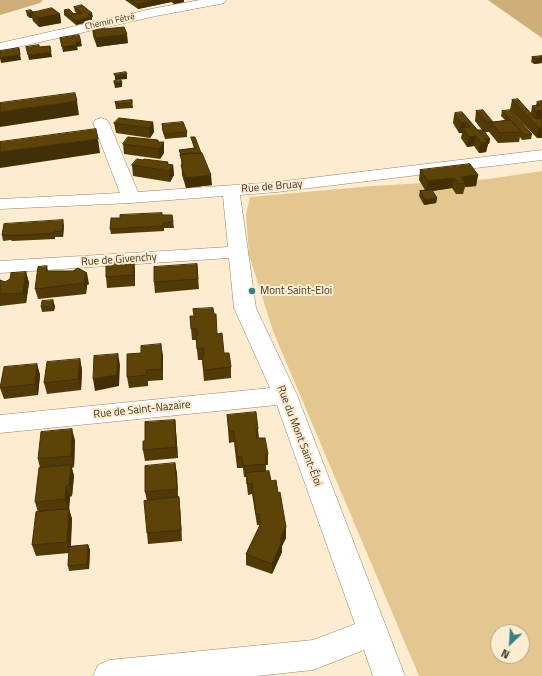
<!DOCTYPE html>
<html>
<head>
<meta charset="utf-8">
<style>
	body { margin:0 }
	#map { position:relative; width:542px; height:676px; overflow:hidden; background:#fdeccf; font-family:"Titillium Web",sans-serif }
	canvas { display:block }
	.north { position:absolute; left:490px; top:624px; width:40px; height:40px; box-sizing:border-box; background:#fdeccf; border:1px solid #b1a48e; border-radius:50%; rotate:205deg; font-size:11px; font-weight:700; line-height:16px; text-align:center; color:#3e372c }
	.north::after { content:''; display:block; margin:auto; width:14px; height:18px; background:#387f89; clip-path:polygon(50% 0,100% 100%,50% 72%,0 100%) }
</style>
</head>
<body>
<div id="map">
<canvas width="542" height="676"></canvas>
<div class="north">N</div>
</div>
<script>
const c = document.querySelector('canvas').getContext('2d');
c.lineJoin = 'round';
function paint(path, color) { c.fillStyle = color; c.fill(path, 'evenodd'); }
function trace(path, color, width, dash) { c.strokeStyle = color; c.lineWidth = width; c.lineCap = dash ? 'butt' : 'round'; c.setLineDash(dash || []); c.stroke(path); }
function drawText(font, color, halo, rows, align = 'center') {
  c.font = font + ' "Titillium Web",sans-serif'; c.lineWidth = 4; c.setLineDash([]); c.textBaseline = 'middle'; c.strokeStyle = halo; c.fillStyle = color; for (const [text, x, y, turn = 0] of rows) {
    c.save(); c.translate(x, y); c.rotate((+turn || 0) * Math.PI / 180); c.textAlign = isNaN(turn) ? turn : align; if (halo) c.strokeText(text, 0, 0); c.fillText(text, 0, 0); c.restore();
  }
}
paint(new Path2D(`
	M542,171V676H419L273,331L249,255L246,215L250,197L373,186L489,179ZM498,632H522V656H498Z`), '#e4c691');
paint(new Path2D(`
	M0,0H43L40,3L0,15Z
	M488,0H542V38Z`), '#ceaf7a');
const minor = new Path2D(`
	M200,0H226L224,3L220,4L156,16L0,51V43L156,8Z
	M101,118L107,120L109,123L138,192L277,182L542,150V160L277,192L240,195L256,308L297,395L405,676H373L364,650L313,670L256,676H93L98,665L109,660L313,640L355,624L277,405L0,433V415L270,388L234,308L229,258L0,273V261L228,247L223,196L131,203L0,209V199L120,193L93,123L95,120Z`);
trace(minor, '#938369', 1);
paint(minor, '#fff');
paint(new Path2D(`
	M125,0H184V2L174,4L171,2L138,9Z
	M74,7L93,17H92V21L76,25L64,15V10L73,13H77L75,12Z
	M26,11L60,14L61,23L39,27L33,21L32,18H30L27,16Z
	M92,27L105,29L128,43L97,47L93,36Z
	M542,56V63L534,64L531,62L532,57Z
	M132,100L133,108L116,109L115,102Z
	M512,100L531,113L532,106L536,105L537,102L542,101V138H537L510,110Z
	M476,111L493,122L505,120L501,116L502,111L532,134L531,139L522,140L520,137L519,142L498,143L489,132H485L490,139L489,144H488L486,152L479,153L474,146L467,147L461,138L462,133H459L453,123L454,115L455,113L478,130H482L475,121Z
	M153,122L154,132L150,138L116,133L114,123Z
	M162,124L187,132V137L165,139L162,129Z
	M191,137L212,185L186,188L182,175L181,158L179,150L194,148L192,142Z
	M158,140L164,153L160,159L124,154L123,144Z
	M143,160L168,162V164L173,165L174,175L170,182L133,176L132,165Z
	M420,170L478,175L476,186L465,187L463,194H456L452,188L432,191L437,198L436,203L424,205L419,196L420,191L425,190L419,180Z
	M162,215H172L174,228H164V231L111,234L110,229Z
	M64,225L63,237H55V239L12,241L11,240L3,241L2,235Z
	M134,261L135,272V286L107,288L106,277Z
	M197,264L199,289L155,293L154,282Z
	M47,266L48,271L89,284L87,285L86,294L38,299L35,289Z
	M26,272L29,283L26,303L0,306V280L5,282Z
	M55,306L54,311L42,312L41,307Z
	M190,316L217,334L224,353L231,367V378L204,381L202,360H198L196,340H192Z
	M163,355V380L148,381V386L129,388L127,377Z
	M80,359L82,370L81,390L47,394L44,383Z
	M37,364L40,375L38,395L4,399L0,388Z
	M227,415L258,429L259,438L268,454V465H266V471L271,481L278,493L286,527V538L282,546V552L272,574L246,565V554L259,527V525H257L252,494L248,495L246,477H244L243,468H237L234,442L229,443Z
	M175,420L176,431L178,458L145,461L143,450L145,441Z
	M75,440L74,467L72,468L74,476L72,496L70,497L69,509L72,519L71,546L88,545L90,550L89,569L69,571L68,566L69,553L36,556L32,545L38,512L35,502L40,468L38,459Z
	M175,463L177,474L178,497H179L180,508L182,541L148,544L147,533V501L145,492Z`), '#513a08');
paint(new Path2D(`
	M157,0H170L171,2L138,9V4Z
	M174,0H184V2L174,4Z
	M31,13L32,18H30L29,14Z
	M92,13L93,17H92V21L76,25V21L88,14Z
	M60,14L61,23L39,27L38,18Z
	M127,34L128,43L97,47L96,38Z
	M76,42H81L82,46L77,47L78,50L63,52L62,47Z
	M19,48L21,60L1,63L0,58Z
	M51,52L52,57L29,60L28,55Z
	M542,58V63L534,64L535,59Z
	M127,74V79L115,80V76Z
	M114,83H122V87L115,88Z
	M77,101L79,115L0,127V112Z
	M542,110V120H535L537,111Z
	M153,122L154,132L150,138L149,128Z
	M466,122L464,131L462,128V133H459L461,123Z
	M539,128H542V138H537Z
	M476,136L474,146L467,147L469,137Z
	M98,139L100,153L0,168V152Z
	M490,139L489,144H488L486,152L479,153L481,140Z
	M158,140L159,148L164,142V153L160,159L157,142Z
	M168,162L169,171L173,165L174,175L170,182L169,171L167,164Z
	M211,175L212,185L186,188L185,178Z
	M478,175L476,186L465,187V183L461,177Z
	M454,178L452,188L426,192L428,181Z
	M437,198L436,203L424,205L425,200Z
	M63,220L64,225L63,237L62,231Z
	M134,261L135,272V286L134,275Z
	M26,272L29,283L26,303L23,293Z
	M87,273L89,284L87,285L86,294L84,283L85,274Z
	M53,300L55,306L54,311L53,306Z
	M161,344L163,355V380L162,369Z
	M118,354L120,365L119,386L95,391L93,379Z
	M80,359L82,370L81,390L78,379Z
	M37,364L40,375L38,395L35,384Z
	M175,420L176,431L178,458L176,447Z
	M72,429L75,440L74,467L71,456Z
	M175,463L177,474L178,500L177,489Z
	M71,465L74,476L72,496L69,485Z
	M66,486L70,497L69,510L65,499Z
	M179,497L180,508L182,541L181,530Z
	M69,509L72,519L70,552L67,542Z
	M286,527V538L282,546V552L272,574V564L280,540Z
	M88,545L90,550L89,569L87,564Z`), '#422f06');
const building = new Path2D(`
	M131,0H157L138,4Z
	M82,5L92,13L88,14L91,17L76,21L64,10L69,9L73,13L71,14L82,13L74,7Z
	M52,8L60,14L38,18L31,13Z
	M31,10L33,12L29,14L26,11Z
	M104,26L105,29L124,27L127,34L96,38L92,27Z
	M79,35L81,42H76L77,45L62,47L60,38Z
	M39,45V47L50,46L51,52L28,55L26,47Z
	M19,48L20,55L0,58V51Z
	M542,56V58L535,59L532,57Z
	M126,72L127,74L115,76L114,74Z
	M121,80L122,83H114V81Z
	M75,93L77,101L0,112V103Z
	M518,99L536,119L542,118V128H539L512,100Z
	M132,100V103L116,104L115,102Z
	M542,101V110L537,111L532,106L540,105L537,102Z
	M483,110L493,122L511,120L521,132L500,133L491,122H493H487L476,111Z
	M510,110L532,134L524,135L511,120H510L502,111Z
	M462,112L488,142L481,143L476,136L469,137L462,128L470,127L466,122L461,123L455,113Z
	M119,118L153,122L149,128L114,123Z
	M183,122L187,132L164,134L162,124Z
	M96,129L98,139L0,152V142Z
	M478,130H483L490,139H486Z
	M128,137L158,140L157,142H164L159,149L123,144Z
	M191,137H195L201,153L195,154L194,153L181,154L179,150L195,148Z
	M202,153L211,175L185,178L181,165L183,164L180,155Z
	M137,159L143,160L144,159L168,162L167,164L173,165L169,171L132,165Z
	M470,164L478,175L461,177L465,183L458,184L454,178L428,181L420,170Z
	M432,190L437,198L425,200L420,191Z
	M162,213V215H172L173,222L163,223V226L110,229L111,218H120V215Z
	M63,220L62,231L54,232V233L10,236V235H2L4,224Z
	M134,261V275L106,277V262Z
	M197,264L198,279L154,282V267Z
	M47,266L46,271H73L78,268L87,273L85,274L84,283L35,289L38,267Z
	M26,272L23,293L0,294V280L5,282L10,279L11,273Z
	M53,300V306L41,307L42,301Z
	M213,308L214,314H216L217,334L222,333L224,353H229L231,367L204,370L202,355H204L203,348L197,349L196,336L198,335L197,329H191L190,316H194L193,309Z
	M161,344L162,369L146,370L147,375L127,377V354L141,353V346Z
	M118,354L117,375L93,379L94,356Z
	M80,359L78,379L44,383L47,362Z
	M37,364L35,384L0,388L4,367Z
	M256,412L258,429H256L257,438H265L268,454H265L266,464L243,466L242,457H237L234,431H229L227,415Z
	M175,420L176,447L143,450V441H145V422Z
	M72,429L71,456L38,459L41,432Z
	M175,463L177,489L145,492V466Z
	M71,465L69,485L66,486L65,499L35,502L39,468Z
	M269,471L271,481L276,480L278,493L280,492L286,527L280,540L282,541L272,564L246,554L260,525L259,514H256L252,483L247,484L246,473Z
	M179,497L181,530L147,533L144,501Z
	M69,509L67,542L32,545L36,512Z
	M88,545L87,564L68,566L69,547Z`);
paint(building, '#5e4309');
trace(building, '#422f06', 1);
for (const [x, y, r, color] of [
	[252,291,4,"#387f89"]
]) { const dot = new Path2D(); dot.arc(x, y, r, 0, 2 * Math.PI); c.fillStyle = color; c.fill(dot); trace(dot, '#fdeccf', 1.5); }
drawText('9px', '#3e372c', '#fdeccf', [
	["Chemin Fétré",110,22,-12]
]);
drawText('11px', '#3e372c', '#fdeccf', [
	["Rue de Bruay",272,187,-5],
	["Rue de Givenchy",119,260,-4],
	["Rue de Saint-Nazaire",142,410,-6],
	["Rue du Mont Saint-Éloi",299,436,69]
]);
drawText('11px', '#3e372c', '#fdeccf', [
	["Mont Saint-Eloi",260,291]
], 'left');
</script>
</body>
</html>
